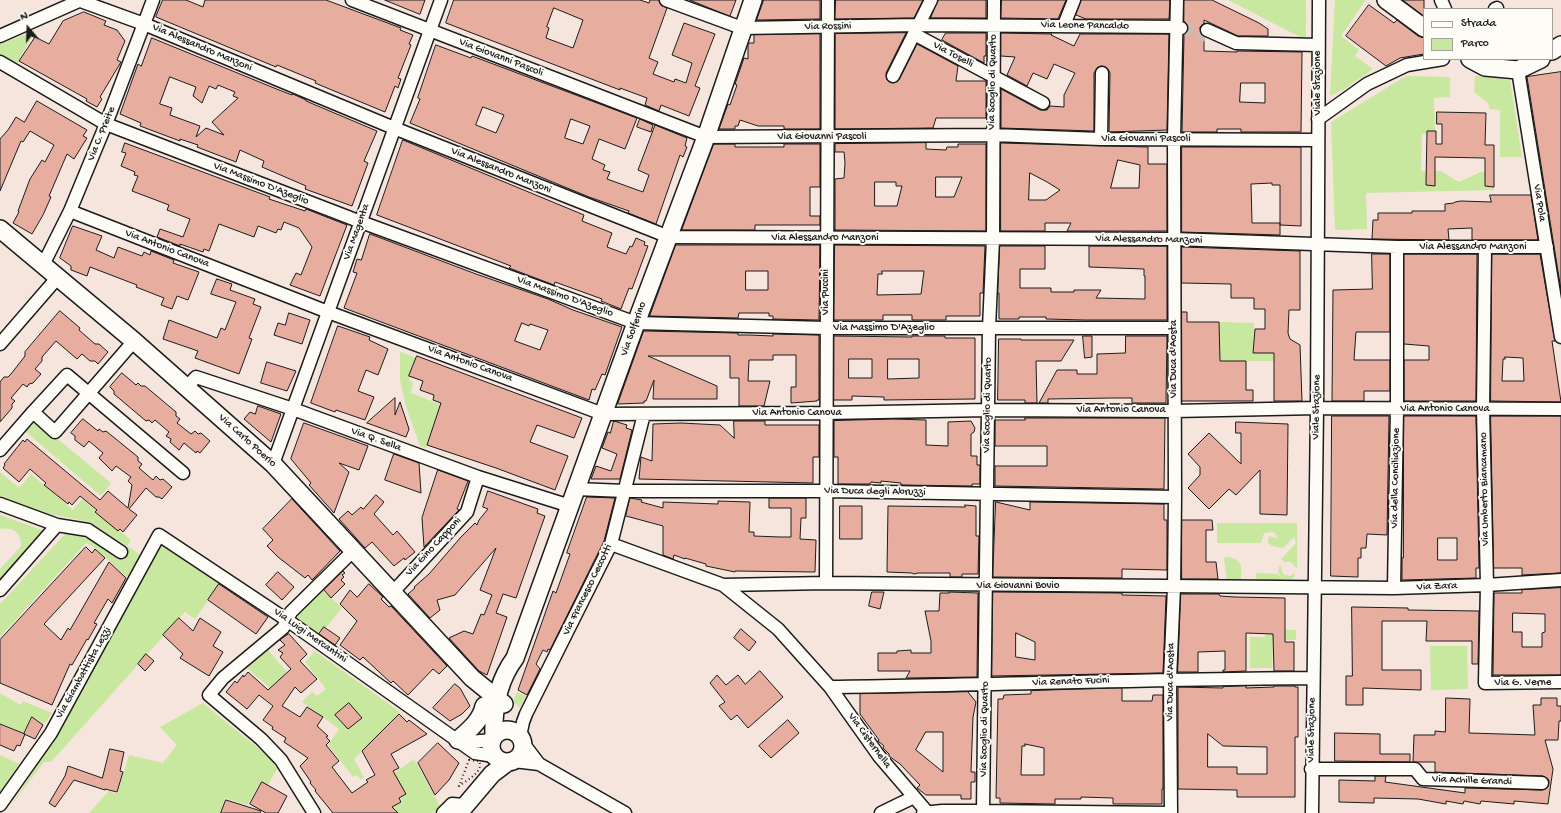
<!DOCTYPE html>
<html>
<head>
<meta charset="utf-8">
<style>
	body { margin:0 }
	#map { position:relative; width:1561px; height:813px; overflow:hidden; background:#f6e5dd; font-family:"Gochi Hand",sans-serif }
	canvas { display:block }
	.legend { position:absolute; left:1423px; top:8px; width:130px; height:52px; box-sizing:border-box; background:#fdfcf7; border:1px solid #a3a29f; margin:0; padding:5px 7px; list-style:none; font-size:12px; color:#1c1c1c }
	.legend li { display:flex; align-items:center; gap:8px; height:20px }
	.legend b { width:20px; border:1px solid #a3a29f }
	.north { position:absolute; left:8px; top:8px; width:40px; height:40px; -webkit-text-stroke:3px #fdfcf7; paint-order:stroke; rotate:341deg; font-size:11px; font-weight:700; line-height:16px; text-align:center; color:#1c1c1c }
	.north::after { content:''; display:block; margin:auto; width:14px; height:18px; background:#1c1c1c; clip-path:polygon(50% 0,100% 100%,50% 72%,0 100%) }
</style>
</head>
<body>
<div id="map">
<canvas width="1561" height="813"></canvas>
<ul class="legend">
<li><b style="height:5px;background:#fdfcf7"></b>Strada</li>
<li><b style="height:11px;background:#c8e79f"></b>Parco</li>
</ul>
<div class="north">N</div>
</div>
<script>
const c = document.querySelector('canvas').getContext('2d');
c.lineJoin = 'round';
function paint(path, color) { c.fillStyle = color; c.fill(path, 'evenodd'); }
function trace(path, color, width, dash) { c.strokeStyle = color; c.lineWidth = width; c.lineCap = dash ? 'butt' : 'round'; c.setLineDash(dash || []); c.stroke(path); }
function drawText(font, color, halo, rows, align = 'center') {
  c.font = font + ' "Gochi Hand",sans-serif'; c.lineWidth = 4; c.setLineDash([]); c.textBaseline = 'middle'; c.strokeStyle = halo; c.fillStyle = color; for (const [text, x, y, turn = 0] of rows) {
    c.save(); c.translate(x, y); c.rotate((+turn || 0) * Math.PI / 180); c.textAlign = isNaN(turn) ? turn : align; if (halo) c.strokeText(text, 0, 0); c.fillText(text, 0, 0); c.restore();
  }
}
paint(new Path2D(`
	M1228,0H1306V40Z
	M1335,0H1364L1365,1L1341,36L1359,50L1355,56L1373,69L1343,90L1330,96Z
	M35,31L17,64L0,55V44Z
	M1406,76L1450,77V97L1434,98L1435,133L1422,134L1421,171H1441L1459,182L1481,172H1494V190L1366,193L1367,229L1335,230L1331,122Z
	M1475,76L1510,80L1522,157H1500V110L1490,109L1488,103L1474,92Z
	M1219,322L1254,323L1253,352L1274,353V361H1238L1220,374Z
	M400,352L417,358L409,381L413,382L411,393L452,409L436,417L426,448L420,446L406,407L400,380Z
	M36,421L111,483L101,496L26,432Z
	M0,472L19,488L31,474L73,510L82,499L131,540L127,546L141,555L127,577L95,548L86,543L0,637V604L66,533L92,539L118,560L127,546L90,522L39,512L0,496Z
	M0,515L42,530L43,534L0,581V569L21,546C21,532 13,527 0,529Z
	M1217,523H1297V569L1291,562H1284L1281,559L1296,543L1294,537L1283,548L1272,546L1268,543V538L1270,536L1278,539L1274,532L1264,533L1261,543H1217Z
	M162,543L221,582L195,619L185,612L51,762H44L10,807L44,755Z
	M1228,557C1245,560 1241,569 1241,583H1227L1224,558Z
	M1279,566H1281L1283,574L1290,576L1294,573L1295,576C1292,580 1287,580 1283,579L1282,583H1256V573L1277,574L1281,577L1278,572Z
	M323,591L342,608L320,635L296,618Z
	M1266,630H1296V640H1273L1272,668H1250V637H1265Z
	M1430,646H1467L1468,689L1431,690Z
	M268,650L287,672L270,688L247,668Z
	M315,651L400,712L354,759L364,777L361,780L357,775L353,777L328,745L339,729L302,702L312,692L317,696L326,689L305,662Z
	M517,692L526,696L520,707L513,702Z
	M0,693L21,705L23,701L52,713L44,724L31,716L24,733L0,723Z
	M203,703L270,758L277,769L267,787L260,783L247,805L225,798L220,813H89L109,791L117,794L129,755L163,763L177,745L160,727Z
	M0,755L19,764L0,792Z
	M414,759L440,806L433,813H374L403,802L390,776Z`), '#c8e79f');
const building = new Path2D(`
	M163,0H186L203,7L205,0H326L401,28L400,30L413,35L409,44L411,45L398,78L401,79L398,88L395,86L385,112L315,83L316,81L277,65L276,67L156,17Z
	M385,0H425L420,14Z
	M454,0H640L649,3L650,0H659L661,5L667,8L649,58L658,62L653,74L674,82L675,79L686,83L692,63L672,55L684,23L715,34L695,86L700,88L689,116L661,105L659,111L645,105L647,98L620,88V90L446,23ZM554,8L583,20L573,48L546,38L549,28L547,27Z
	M690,0H736L730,16Z
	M764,0H820V19L757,20Z
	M836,0H923L914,18L835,19Z
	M938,0H986V18H931Z
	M1002,0H1066L1058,19L1001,18Z
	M1081,0H1170L1169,19H1086L1076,15Z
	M1184,0H1212L1259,23L1268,29V36H1238L1204,20V23L1200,27V30L1201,34L1204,37V51L1237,52V51L1302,52L1301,132H1241V129H1217V132H1182L1184,35L1188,29V26L1184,21ZM1241,83H1265V103L1240,102Z
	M1403,0H1424V16Z
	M1369,5L1394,23L1397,20L1418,36L1424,38V54L1400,58L1386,66L1346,36Z
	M84,12L106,21L104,25L117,30L125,41L117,60L121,62L100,97L102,99L97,107L86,101L87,99L19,61L35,37L49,44L63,21Z
	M906,33L886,73L887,80L893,83L899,80L917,44L958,66L956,81H986V118H936L933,128L835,129V34Z
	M946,33H986V56H984V63L942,40Z
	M1001,33L1052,34L1051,35L1074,46L1080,34H1169L1167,130L1109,132L1110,73L1108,69L1102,66L1098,67L1094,73V131L1001,128V89L1040,110H1047L1050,106L1064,107V95L1075,73L1054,64L1047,79L1033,73L1027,86L1007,75L1015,57L1001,56Z
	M820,34V129H784V126H758L740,120L738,126H735V129H719L728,104L730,105L737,85L735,84L744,58L748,59V45L749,43H754V35Z
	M152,38L279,90L292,95L293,94L306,100V101L377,131L364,161L368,163L352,206L305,189L306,186L262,167L264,161L240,150L236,162L197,147L198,145L180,139V141L140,126L141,123L120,114L138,64L141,66ZM170,77L196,87L193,96L202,103L209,86L216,89L218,85L235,92L233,96L238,98L212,122L224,135L206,128L196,137L200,126L170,115L172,108L160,104Z
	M436,45L471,58L472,56L637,118L625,149L599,139L592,159L605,165L603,170L610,172L607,179L643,192L649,175L638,170L655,125L687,138L685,146L687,147L683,157L680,155L656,224L628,213L629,211L589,197L410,123L420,99L418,98ZM483,107L504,115L496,133L476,125ZM571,119L590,126L583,144L565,138Z
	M1561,72V290L1527,77Z
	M37,101L87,130L83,136L87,138L74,159L67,154L49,196L51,197L43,215L32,234L13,223L19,212L18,211L30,179L42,160L45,162L54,145L30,131L23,142L21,141L0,191V139L8,130L16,117L24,122Z
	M1437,112L1486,113L1485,145H1494V187L1485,186V158L1435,157V186L1426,185L1427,131H1436V144H1442V124H1437Z
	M640,119L653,125L651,132L637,127Z
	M403,140L584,215L582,221L612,233L607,247L626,254L630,246L632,247L636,238L645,242L644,245L648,246L632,289L629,288L621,309L601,301L602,299L555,282L554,285L509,268L511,266L377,215Z
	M125,143L270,197L269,199L305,211L306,209L347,225L320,296L290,285L296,273L301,275L312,247L299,228L284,222L281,230L278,229L276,233L258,226L254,237L219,224L209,251L204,249L203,252L180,244V246L157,237L160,229L183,237L190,219L167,210L169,205L132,191L138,176L134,175L135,172L121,166L126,153L122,152Z
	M926,143V149L946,150L947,147H958V144H986V231L835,230V179L844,178L845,163L844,152H835V144ZM936,177H962L954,197H936ZM875,182H896V186H902L897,206H875Z
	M1001,143L1148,147V164H1167V231H1067L1071,223H1045V231H1001ZM1118,160L1140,165L1139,188H1111ZM1030,173L1047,182L1060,190L1046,200H1029Z
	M714,144H735V147H784V144H820V187H810V216H820V225H755V230H682Z
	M1182,147H1301V226L1280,225V185H1272V183L1251,184L1252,223H1280V235L1182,232Z
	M1490,195H1531L1538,240H1472V228L1448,229L1449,240L1372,239L1373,220H1378V213H1412V211H1445V204L1454,203L1455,202L1461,201L1491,202Z
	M73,226L102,236L96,250L114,258L118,247L142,256L144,252L150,255L151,251L174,260L173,263L199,272L188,300L177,296L172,309L161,305L164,298L136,287L137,285L90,267L87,276L71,270V266L60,258Z
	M370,234L476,274L548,299L573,310L622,327L605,375L602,374L595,390L592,389L589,400L344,308L357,273L353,272L357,259L361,260ZM522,323L529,326L530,324L548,330L540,350L515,341Z
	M676,245H820L819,320L773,319V316H769V313H739L738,318L650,316ZM746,271H768V290H746Z
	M835,245L985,246L983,293H980V316H946V320H912V315H883V320H834ZM882,271H924L921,294L877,295L878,274H882Z
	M1000,246H1045V269H1020V288H1051V292H1074V290H1101L1096,298L1145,299V276H1144V269L1089,267V246H1167V320H1085L1046,319V317H1019V319H999V293H998Z
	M1182,247L1300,251V310H1289L1288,333L1290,339L1300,345L1302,401H1274V353H1253L1255,329H1265V309H1254V298H1231V284L1182,283Z
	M1372,254H1390V332H1356L1354,360H1390V391H1364V401H1332L1333,290L1372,289Z
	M1404,254H1477L1476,401H1404V360H1429V346L1404,344Z
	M1492,254H1540L1555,341H1552L1561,402L1491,401ZM1505,357L1523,358L1524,381H1502L1503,359H1505Z
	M217,279L232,284L230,290L255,299L253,304L261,307L249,338L252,339L239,374L195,358L198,351L163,339L169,320L217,338L221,328L225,330L236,302L211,294Z
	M60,311L80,328L79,330L95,344H99L108,352L98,364L95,361H90L82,354L77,359L56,341L42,357V361L35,369L41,374L33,383L29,384L27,387L23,384L11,398L15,401L12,404V408L0,422V382L4,377H8L11,374L25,356V352Z
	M1182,312H1187V322H1219L1220,361H1246V390H1253V401H1182Z
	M289,313L310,320L302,344L274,335L278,323L285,325Z
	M338,326L370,337L369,340L388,349L378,375L366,370L358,391L374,397L365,420L336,410L335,412L311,403Z
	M644,331L738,333V335H749L773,336V334L819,335V400H817V401L791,403V387H796V355H773V360H749L748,381H770L764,406H739V378H730V356H648L717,386V399H653L654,380L646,401H644V403L618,404Z
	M834,336L912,337V336H945V338H975V399L884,400V397L852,396V400H834ZM849,359H872V378H849ZM888,359H919V378L888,379Z
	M1083,336H1092V357L1085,358Z
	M1126,336H1167L1166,403H1132V398H1112L1048,399V403H1039L1057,370H1077V374H1097V354L1125,353Z
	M999,339H1021V340H1074L1061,361H1036L1037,403H1025V400H998Z
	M417,356L582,418L574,438L537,425L530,442L568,456L555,490L496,468L427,445L441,403L433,400L434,395L420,390L423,381L409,376Z
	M267,362L296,371L287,391L261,383Z
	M122,373L136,385L138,383L141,386H145L176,412V416L180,419L177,423L191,434L195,431L198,434L201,433L210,441L200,453L197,451L196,453L184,443L179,450L170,442L171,439L166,436L169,432L155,420L152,423L149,420L146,421L114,394V391L110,387Z
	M395,398V415L400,402L409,429L406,437L367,423Z
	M258,406L281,414L271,442L244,419L250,412L255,414Z
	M1332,416H1389L1387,535L1367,534L1366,548H1361V558H1358V577L1331,576Z
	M1404,416H1476L1479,568H1476V578L1402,580V558H1403ZM1438,538H1457V560H1438Z
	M1491,416H1561V573L1522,575V568H1494Z
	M1025,418H1165L1164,489L995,486V466H1047V446H995V420H1025Z
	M83,419L98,431L99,429L103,432L106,431L138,457V461L142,464L139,468L153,480L156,476L160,480L163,479L172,487L162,499L159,497H156L146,488L129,509L137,515L123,532L120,529L118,531L95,512L97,510L80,496L72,505L69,502L68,504L44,485L46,483L30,469L19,482L3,468L5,465L4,464L23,440L25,442L27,439L100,500L108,491L128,508L132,485L128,481L131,477L116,466L112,471L99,458L103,453L89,441L84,447L75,440V436L71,433Z
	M893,419L926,420V445L948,446V422L971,421L975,428L974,432L971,434V456H977V465H980V484H972V486L901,485V483L881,481V483L871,482L870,484H838V457H834V421Z
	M614,421L627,425L626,428L632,430L620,479H591L596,466L611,471L617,454L602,448L608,432L610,433Z
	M734,421H765V425H819V457H813V483L639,479L641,457L652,461L653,424L681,423L720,425L734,438Z
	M1236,422L1288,424L1287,515L1260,514V470L1236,495L1229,489L1209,509L1188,488L1200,475V467L1188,454L1209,433L1241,464V433H1236Z
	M304,423L368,446L359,470L339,463L349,472L334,513L309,485L311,483L291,459Z
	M394,454L419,463L421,493L385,480Z
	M438,470L468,481L457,509L459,510L424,547L422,518Z
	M488,491L538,509L537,513L545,516L516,598L503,594L496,613L507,617L487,675L479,671L449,638L464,631L473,634L481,614L484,615L492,595L480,590L496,548L455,595L437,600L440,610L430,618L408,594L415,588L414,587L429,574L461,537L475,523L477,525L479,520L488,509L483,507Z
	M376,495L384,502L374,514L393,535L397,531L415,552L405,560L404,558L394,566L372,542L365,548L339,519L348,511L352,515L361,507L363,509Z
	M587,497L615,498L604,541L550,650L548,649L547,652L543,650L536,664L540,669L527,695L518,690L553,591L556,593L570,554L567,553Z
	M630,498L642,500L641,502L663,508V502L718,504V501L750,502L749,532H754V536L780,537H791V508H769V498H806V518H801L800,539L816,540L815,572L735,571V572L706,566V564L685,558V559L674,555L673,559L663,555V526L626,516Z
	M292,499L340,551L312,580L308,575L305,578L278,557L267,546L273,540L263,529Z
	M996,502L1030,510V502L1164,504V520H1167V570L1122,569V578L993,577Z
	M965,505L976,506V536H979L978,574H962V577H950V573H918L914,574L912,573L887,572L888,506L965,507Z
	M840,506H862V539H840Z
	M1182,520H1212L1213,530H1206V562H1216L1218,579H1182Z
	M86,547L92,553L95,549L105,558L44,624L61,640L68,628L70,630L109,562L126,578L112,603L108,599L94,623L97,624L88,640L87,639L72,665L70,664L52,705L0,683V640Z
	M343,571L345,573L342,575L344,577L341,580L345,584L331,598L324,590Z
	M278,572L294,587L282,600L266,585Z
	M219,584L268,617L256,634L208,600Z
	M369,584L383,597L381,599L389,607L391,606L447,666L439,674L433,669L408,695L393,681L391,683L363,657L360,660L340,645L357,621L340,604L350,590L357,597Z
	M1561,588V675H1493L1494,593H1522V590ZM1513,613L1545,614V632L1542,633V647H1522V632H1513Z
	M872,592H884L880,609L869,606Z
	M949,592L978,593L977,677L906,678L910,671H878V653H897V651L911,650V653H931V641L925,611H939L940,593H949Z
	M993,592L1122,593V595L1166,596L1163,673L992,676ZM1016,633L1035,642V660L1016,657Z
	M1181,594H1219L1220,596L1235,597L1285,598V642H1294V671H1274L1273,634L1246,633V671L1223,672V670H1225V651L1198,652V672H1178Z
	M1352,607L1408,608V610L1479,611L1478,664H1472V641H1426L1427,621H1382V670H1421V690L1363,688V705H1346V676H1352Z
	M179,618L193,631L200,618L221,632L213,646L223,652L209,676L180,658L183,654L163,635Z
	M324,627L340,638L335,645L319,634Z
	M741,629L756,642L749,651L734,638Z
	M289,634L307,654L300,661L317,679L301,693L295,687L282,706L300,717L307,707L323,717L317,726L328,736L326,737L330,741L326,745L339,761L332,767L352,793L368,782L366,780L375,775L362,751L399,714L407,722L409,720L427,734L391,754L399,768L393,771L406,794L399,798L401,802L392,807L398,813H333L315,791L316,790L310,783L311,782L300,766L308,758L284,742L286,738L272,729L273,727L263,720L273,706L259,695L247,709L226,692L235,681L237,683L243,675L244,677L248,672L268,690L291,669L280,657L283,653L278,650L285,645L280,640Z
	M146,654L154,661L145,671L138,664Z
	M760,671L783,697L748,728L737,715L731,720L719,706L725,702L710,683L717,675L726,685L738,675L745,684Z
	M455,684L460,688L470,706L462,714L450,721L433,708Z
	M1246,686V688L1274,687V686H1295V687H1298V737H1295V797H1237V790L1178,789V687L1223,688V687ZM1208,734L1223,746L1267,747V774H1237V767H1208Z
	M1122,688V701H1152L1153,695H1163V789H1162V804H1113V798L1081,797V799H1055V804L1000,803V798H996L998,699H1003L1004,695L1031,694V691ZM1025,744L1044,748V775H1021L1022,746H1025Z
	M968,692L976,702L973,717L971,772H975V782H971V799H961V795H926L917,788L920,785L900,764L889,756V754L883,748L884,746L878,741L879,740L860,714V694ZM926,732H943V772L916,750Z
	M1446,698L1470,699L1469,733L1535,735L1533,705H1541V698H1557V706H1561V721H1559L1558,740H1545L1553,769L1548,804L1514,801V804L1481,801L1480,804L1464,801L1463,804L1446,801V804L1418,799L1374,798V803L1339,802V780L1375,781V776H1386L1385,782L1465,793V788L1542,790L1548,787L1549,780L1543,776L1435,772V762H1413L1414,735H1435V731L1445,732Z
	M349,703L362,718L348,729L335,715Z
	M32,717L43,725L35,739L24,734Z
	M788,720L799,733L771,758L759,746Z
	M0,724L25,734L20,746L17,745L14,751L0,745Z
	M1335,733L1380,734V754H1410V762L1335,761Z
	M438,743L459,763L449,780L435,795L418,763Z
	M110,749L124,752L120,771L123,772L117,792L105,789V790L74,780L55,807L49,803L65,776L68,766L102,778Z
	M262,782L287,796L278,813H266L250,804Z
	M226,800L261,811L260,813H221Z`);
paint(building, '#e7aea0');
trace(building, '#1c1c1c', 1);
trace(new Path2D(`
	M1181,28L1206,36`), '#cabdb6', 12, [12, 6]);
const street = new Path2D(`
	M78,0L144,24L394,128L669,237L1174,239L1397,247H1547
	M352,0L706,137L992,135L1101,139L1318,140
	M666,0L742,28L918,25L1177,27L1181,28
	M1441,0L1445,9
	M1495,9L1497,8
	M1064,25L1074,0
	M1207,30L1236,43L1318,45
	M914,34L1043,103
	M0,36L79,1
	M0,62L106,124L361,222L636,323L826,328H1173
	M1518,70L1561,337
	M893,76L931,0
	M1318,119L1367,84L1407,65L1443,59
	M1101,139L1102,73
	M70,211L328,312L603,414L826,413L988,410L1174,411L1317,408L1561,409
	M1485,248L1483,409L1487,585L1485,683L1561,682
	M43,265L70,211L106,124L153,0
	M0,344L58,277
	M187,387L196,377L293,409L478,477L570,506
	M33,412L67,375L183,473
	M0,450L33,412L55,432L134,341
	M273,464L441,0
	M576,489L625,491H826L1175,497
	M0,504L57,525L88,530L121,552
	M611,544L723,585L778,629L830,687L879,756L927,812
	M826,583L828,0
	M723,585L826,583L1394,588L1487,585L1561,580
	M1394,588L1397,408V247
	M0,590L57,525
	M393,592L467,512L478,477
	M830,687C991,685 1152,679 1313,678
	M520,736L523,722L526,714L611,544L644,414
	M460,740L469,742L492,740
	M523,743L539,764
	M514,761L539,764L625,813
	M1311,769H1415L1423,779L1542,783
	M0,805L51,733L159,535L287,620L475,753L494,756
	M983,811L989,328L993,239L994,0
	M314,813L281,760L261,739L209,695L223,678L283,628L291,612L354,550
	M443,813L452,804L464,805
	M881,813L914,797
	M923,813L942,811H983L1169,813
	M1171,813L1170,679L1174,587L1175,497L1174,139L1177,0
	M1312,813L1317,408L1319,0`);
const secondary = new Path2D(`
	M1386,0L1424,28
	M1552,51L1561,45
	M1470,59L1485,67L1518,70L1541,59
	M0,229L134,341L273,464L472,678L504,704
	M491 746a16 16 0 1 1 32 0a16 16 0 1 1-32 0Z
	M494,736C493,709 498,681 515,658L636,323L706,137L753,0
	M458,740C469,730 481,721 484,706
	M459,813L492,774L508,762`);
trace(street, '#1c1c1c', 15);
trace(secondary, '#1c1c1c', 20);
trace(new Path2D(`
	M469,760L479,761C484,772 467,780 459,786Z`), '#1c1c1c', 2, [1, 3]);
trace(street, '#fdfcf7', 12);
trace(secondary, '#fdfcf7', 17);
drawText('11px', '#1c1c1c', '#fdfcf7', [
	["Via Leone Pancaldo",1085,26,1],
	["Via Rossini",828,27,-1],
	["Via Alessandro Manzoni",202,48,23],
	["Via Toselli",953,55,28],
	["Via Giovanni Pascoli",501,58,21],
	["Via Scoglio di Quarto",993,82,-89],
	["Viale Stazione",1318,83,-90],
	["Via C. Preite",102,134,-68],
	["Via Giovanni Pascoli",822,137],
	["Via Giovanni Pascoli",1146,139],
	["Via Alessandro Manzoni",501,171,22],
	["Via Massimo D'Azeglio",261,184,21],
	["Via Pola",1539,203,81],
	["Via Magenta",357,232,-70],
	["Via Alessandro Manzoni",825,238],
	["Via Alessandro Manzoni",1149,240,1],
	["Via Alessandro Manzoni",1473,247],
	["Via Antonio Canova",167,249,21],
	["Via Puccini",826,292,-90],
	["Via Massimo D'Azeglio",565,297,20],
	["Via Massimo D'Azeglio",884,328],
	["Via Solferino",634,329,-70],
	["Via Duca d'Aosta",1174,359,-90],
	["Via Antonio Canova",470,364,20],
	["Via Scoglio di Quarto",988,405,-89],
	["Viale Stazione",1317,407,-89],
	["Via Antonio Canova",1445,409],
	["Via Antonio Canova",1121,410],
	["Via Antonio Canova",797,413],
	["Via Q. Sella",376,440,20],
	["Via Carlo Poerio",247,441,42],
	["Via della Conciliazione",1396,478,-89],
	["Via Umberto Biancamano",1485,489,-91],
	["Via Duca degli Abruzzi",875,492,1],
	["Via Gino Capponi",434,547,-47],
	["Via Giovanni Bovio",1018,586],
	["Via Zara",1437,587,-2],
	["Via Francesco Ceccotti",588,590,-64],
	["Via Luigi Mercantini",310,636,35],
	["Via Giambattista Lezzi",84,673,-61],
	["Via Renato Fucini",1071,682,-2],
	["Via Duca d'Aosta",1171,682,-89],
	["Via G. Verne",1523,683],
	["Via Scoglio di Quarto",985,729,-89],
	["Viale Stazione",1312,730,-89],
	["Via Cisternella",869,741,54],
	["Via Achille Grandi",1472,781,2]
]);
</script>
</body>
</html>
